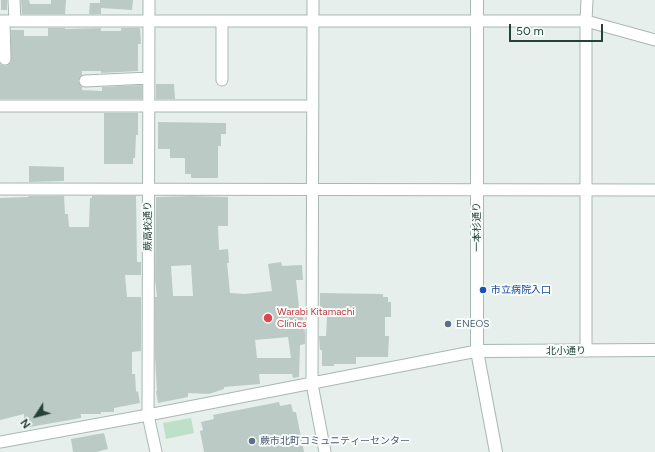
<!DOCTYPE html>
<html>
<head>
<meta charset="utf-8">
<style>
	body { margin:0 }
	#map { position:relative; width:655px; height:452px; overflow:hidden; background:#e6efeb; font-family:Figtree,sans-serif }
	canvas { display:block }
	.north { position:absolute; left:16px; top:396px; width:40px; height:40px; -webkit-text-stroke:3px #f7fbf9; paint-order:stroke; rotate:234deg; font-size:11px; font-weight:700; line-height:16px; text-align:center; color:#24423a }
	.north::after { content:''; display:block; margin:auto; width:14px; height:18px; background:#24423a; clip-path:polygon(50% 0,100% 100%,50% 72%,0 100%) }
	.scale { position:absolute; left:509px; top:24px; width:94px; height:18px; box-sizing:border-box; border:2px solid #24423a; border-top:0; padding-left:5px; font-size:12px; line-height:14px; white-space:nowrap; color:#24423a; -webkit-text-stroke:3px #f7fbf9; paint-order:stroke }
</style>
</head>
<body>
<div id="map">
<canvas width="655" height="452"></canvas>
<div class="north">N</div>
<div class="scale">50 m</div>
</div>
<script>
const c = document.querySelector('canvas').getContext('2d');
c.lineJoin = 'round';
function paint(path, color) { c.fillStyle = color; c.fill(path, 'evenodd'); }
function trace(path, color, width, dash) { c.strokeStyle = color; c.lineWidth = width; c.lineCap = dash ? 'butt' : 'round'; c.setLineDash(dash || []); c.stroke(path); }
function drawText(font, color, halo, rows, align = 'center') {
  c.font = font + ' Figtree,"Noto Sans JP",sans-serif'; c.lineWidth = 4; c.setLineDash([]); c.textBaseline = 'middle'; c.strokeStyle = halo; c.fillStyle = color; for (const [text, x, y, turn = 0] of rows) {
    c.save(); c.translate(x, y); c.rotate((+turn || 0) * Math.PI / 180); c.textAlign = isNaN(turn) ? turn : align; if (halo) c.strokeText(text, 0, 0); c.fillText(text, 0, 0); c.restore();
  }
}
paint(new Path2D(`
	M191,418L194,433L166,439L163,423Z`), '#bfe0c8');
paint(new Path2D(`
	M1,0H7V10H1Z
	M21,0H29L30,4H51V0H66L65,14H22Z
	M100,0H133L132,10L101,8V14H89L90,3H100Z
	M48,28H65V29L101,28V31H121V28H140L141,44H138V71L101,73V71H82V75L78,81L82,87V90L102,91V87L142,85V99H0V64L6,66L11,62V30H24V36H48Z
	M156,84H174L175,99H156Z
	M104,113H138V135H136L135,158H133V164H104Z
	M158,122L226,123V134H221V146H218V178H191V174H185V158H170V149H158Z
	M29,166L64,167V181L29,182Z
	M29,196H64L65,214H68L69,227H89L90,198H92V196H136L137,262H141V275H125L127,297H141V351L132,352V374H135L136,392L138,391L140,403L114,408V412H101V414H81V418L24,428V414L0,420V198L28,197Z
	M191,196L228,197V226H218L219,250L228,249L229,263H227L230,293L245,294L272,291L268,264L281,262L282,266L302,265L303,280H296L300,316H303L305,334V344L300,345L299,377L293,378L292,374H259L260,384L224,387V389L209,394L188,393V397L158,403L156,391H157L155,357V297H157L155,279L156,197ZM191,265L193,296H173L171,266ZM288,337L291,358H257L255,340Z
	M320,293L383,294V297H388V302H391V317H385V336H389L388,357H356V364H334V366H322V350H320L319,336H326L327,316H320Z
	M279,402L280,406L291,404L293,412H296L304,452H204L200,431L203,430L201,422L214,419L213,415Z
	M104,433L108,449L96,452H73L71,439Z`), '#bbcac4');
const minor = new Path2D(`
	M14,0L15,21
	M149,0L148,415L156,452
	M313,0L312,384L325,452
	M0,21H586L655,40
	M4,21L5,59
	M222,21V80
	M85,81L149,78
	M0,106H313
	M0,189L655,190
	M586,351V21L587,0
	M0,442L148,415L477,351`);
const tertiary = new Path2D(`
	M477,0V351L496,452
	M477,351L655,350`);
trace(minor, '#a8b8b2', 13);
trace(tertiary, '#a8b8b2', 14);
trace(minor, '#fff', 11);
trace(tertiary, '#fff', 12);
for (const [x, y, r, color] of [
	[483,290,4,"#1a4fb4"],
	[268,318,5,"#e0444e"],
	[448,324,4,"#5c6f8a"],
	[252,441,4,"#5c6f8a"]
]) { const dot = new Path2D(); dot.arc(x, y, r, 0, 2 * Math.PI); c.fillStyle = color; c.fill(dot); trace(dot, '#f7fbf9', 1.5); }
drawText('10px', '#24423a', '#f7fbf9', [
	["蕨高校通り",148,226,-90],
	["一本杉通り",477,227,-90],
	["北小通り",566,351]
]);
drawText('10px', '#164399', '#f7fbf9', [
	["市立病院入口",491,290]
], 'left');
drawText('10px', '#be3a42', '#f7fbf9', [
	["Warabi Kitamachi",277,312],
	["Clinics",277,324]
], 'left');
drawText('10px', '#4e5e75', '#f7fbf9', [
	["ENEOS",456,324],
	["蕨市北町コミュニティーセンター",260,441]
], 'left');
</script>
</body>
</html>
